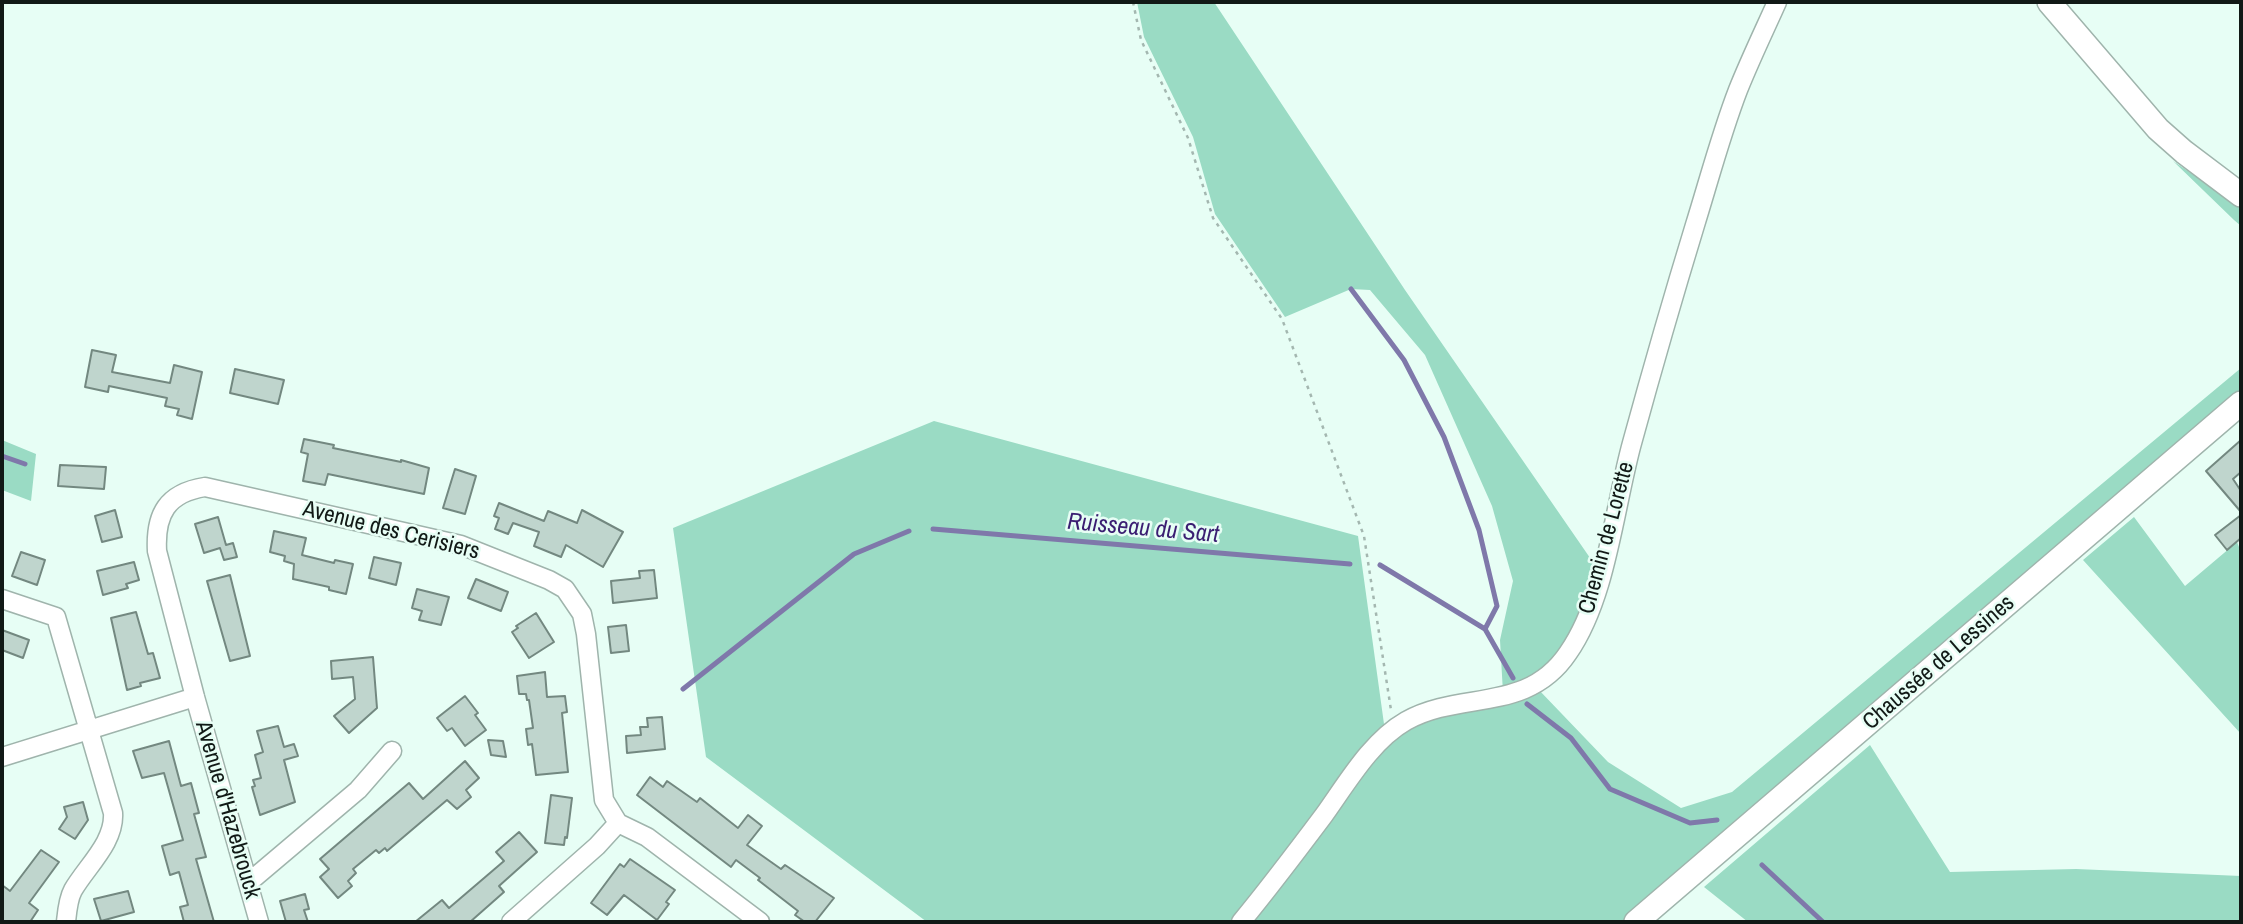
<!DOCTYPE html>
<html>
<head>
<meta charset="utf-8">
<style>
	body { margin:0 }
	#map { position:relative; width:2243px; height:924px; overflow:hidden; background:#e7fef5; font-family:"Archivo Narrow",sans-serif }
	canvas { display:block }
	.frame { position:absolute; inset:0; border:4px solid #111916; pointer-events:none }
</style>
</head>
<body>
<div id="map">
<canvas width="2243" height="924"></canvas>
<div class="frame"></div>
</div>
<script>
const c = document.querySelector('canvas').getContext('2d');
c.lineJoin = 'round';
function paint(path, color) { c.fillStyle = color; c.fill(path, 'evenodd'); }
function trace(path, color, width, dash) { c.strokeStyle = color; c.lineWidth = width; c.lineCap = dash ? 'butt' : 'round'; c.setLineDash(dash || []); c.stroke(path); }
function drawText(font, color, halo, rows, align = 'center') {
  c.font = font + ' "Archivo Narrow",sans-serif'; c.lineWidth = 5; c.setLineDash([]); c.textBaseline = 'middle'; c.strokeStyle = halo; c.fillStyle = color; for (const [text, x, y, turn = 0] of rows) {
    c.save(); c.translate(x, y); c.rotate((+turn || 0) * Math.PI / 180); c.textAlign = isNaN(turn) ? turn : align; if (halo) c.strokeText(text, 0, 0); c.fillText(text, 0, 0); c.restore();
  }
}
paint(new Path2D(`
	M1137,2H1214L1405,290L1597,568L1588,608L1556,662L1503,693L1500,640L1513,581L1492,506L1425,355L1370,290L1351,289L1285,317L1215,214L1193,137L1144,37Z
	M2173,161L2241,207V226L2234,220Z
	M2241,368V394L1623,922H927L706,757L673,528L934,421L1358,536L1384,724L1504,702L1538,689L1608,762L1681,808L1732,792Z
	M2,440L36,454L31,501L2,490Z
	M2134,517L2185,586L2237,542L2241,552V734L2083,560Z
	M1870,745L1950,872L2076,869L2241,876V922H1748L1704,887Z`), '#9adbc4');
trace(new Path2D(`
	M1351,289L1404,360L1444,437L1479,530L1497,606L1485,629
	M2,456L25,464
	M933,529L1350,564
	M1380,565L1485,629L1513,678
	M683,689L854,554L909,531
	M1527,704L1571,738L1610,789L1690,823L1717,820
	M1762,865L1823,922`), '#7f78aa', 5);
const building = new Path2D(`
	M92,350L116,355L112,372L170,383L174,365L202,372L192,419L177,415L179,409L165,406L167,398L109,386L108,392L85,387Z
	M235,369L284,380L278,404L230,393Z
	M304,439L334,445L333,448L401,462V460L429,468L424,494L328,474L325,485L303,481L308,454L301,452Z
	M2241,440V472L2233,479L2241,491V512L2206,471Z
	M60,465L106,467L104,489L58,486Z
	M455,469L476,476L465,514L443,508Z
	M499,503L544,521L548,511L577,523L582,510L623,532L603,567L566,545L561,557L534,546L539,532L513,523L508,534L495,529L499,518L494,516Z
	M115,510L122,537L102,542L95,516Z
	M2241,515V538L2227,550L2215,535Z
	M218,517L226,545L233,543L237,557L224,560L220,548L204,553L195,524Z
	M274,531L306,538L302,555L334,563L335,560L353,564L346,594L329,590V587L293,579L294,564L284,561L285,556L270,552Z
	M21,552L45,560L37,585L12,576Z
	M374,557L401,563L396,585L369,578Z
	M134,562L139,580L126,584L128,588L103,595L97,571Z
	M654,570L657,598L613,603L611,581L640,578L639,571Z
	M230,575L250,656L230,661L207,581Z
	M476,579L508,592L501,611L468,598Z
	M417,589L449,597L441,625L419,620L422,611L412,608Z
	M136,612L148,654L153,653L160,678L140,683L141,686L127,690L111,618Z
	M536,613L554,642L529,658L512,632L518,628L516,626Z
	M626,625L629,651L611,653L608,627Z
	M2,630L29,640L23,658L2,650Z
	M373,657L377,708L349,733L334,716L355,699L353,677L332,679L331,661Z
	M545,672L547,697L565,696L567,712L562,713L568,772L536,775L532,744L528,745L526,729L533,728L529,700H527L526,694H519L517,676Z
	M465,696L478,713L475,715L486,730L465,746L452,728L447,731L437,718Z
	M662,717L665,749L627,753L626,736L641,735L640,727H648L647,718Z
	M278,726L284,747L294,744L298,756L284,760L295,802L260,815L252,787L255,786L253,780L261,778L255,755L263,752L257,731Z
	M488,740L503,741L506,757L491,755Z
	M169,741L181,786L191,783L199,813L194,814L206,857L196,859L214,922H184L180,907L188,905L179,872L170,875L162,846L183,840L164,773L142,778L133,751Z
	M465,761L479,778L466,790L471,797L457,809L447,800L387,851L385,848L379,853L376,850L353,869L356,873L348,881L352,886L338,898L320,877L329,869L320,859L409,783L423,799Z
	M650,777L663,787L667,781L697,802L700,798L738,828L748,815L762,826L747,845L781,869L785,865L834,898L815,922H805L795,915L798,911L758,880L760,878L736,860L731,867L637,795Z
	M551,795L572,798L567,838L565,837L564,845L545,843Z
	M83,802L88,820L75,839L59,829L67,817L64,807Z
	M519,832L537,852L499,886L504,892L470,922H415L442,900L449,908L504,861L496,852Z
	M41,850L59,862L29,903L38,910L30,922H2V885L10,891Z
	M630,859L675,890L666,902L669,904L657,920L624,895L607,915L591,903L620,864L624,867Z
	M128,891L134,912L101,921L94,899Z
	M305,894L309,909L304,910L308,922H286L280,901Z`);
paint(building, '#bfd5cd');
trace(building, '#738880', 2);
const minor = new Path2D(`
	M2,599L56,617L113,813C115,842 87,866 73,890C68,899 67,912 66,922
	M2,757L195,697
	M248,883L358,790L392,751
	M259,922L195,697L157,551C155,514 167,493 205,487L461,545L549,580L565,589L582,614L586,634L604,800L618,823L647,837L760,922
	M511,922L597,846L618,823
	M1241,922C1270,887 1297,851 1324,815C1347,783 1371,741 1406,721C1461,690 1527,714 1568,653C1607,597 1614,508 1632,443C1652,370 1673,297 1695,225C1709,180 1721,134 1738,90C1750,60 1764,31 1777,2`);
const secondary = new Path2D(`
	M2049,2L2158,129L2184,152L2241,195
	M1636,922L2241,403`);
trace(minor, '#9fb4ac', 21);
trace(secondary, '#9fb4ac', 26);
trace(new Path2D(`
	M1133,2L1141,40L1188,138L1213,218L1282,319L1364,536L1391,710`), '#a4b7b0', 2.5, [3.5, 5]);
trace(minor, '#fff', 18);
trace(secondary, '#fff', 23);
drawText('23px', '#111916', '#e7fef5', [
	["Avenue des Cerisiers",391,531,14],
	["Chemin de Lorette",1607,538,-75],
	["Chaussée de Lessines",1939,663,-41],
	["Avenue d'Hazebrouck",227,810,74]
]);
drawText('italic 24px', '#3a1e72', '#e7fef5', [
	["Ruisseau du Sart",1143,529,5]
]);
</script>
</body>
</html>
